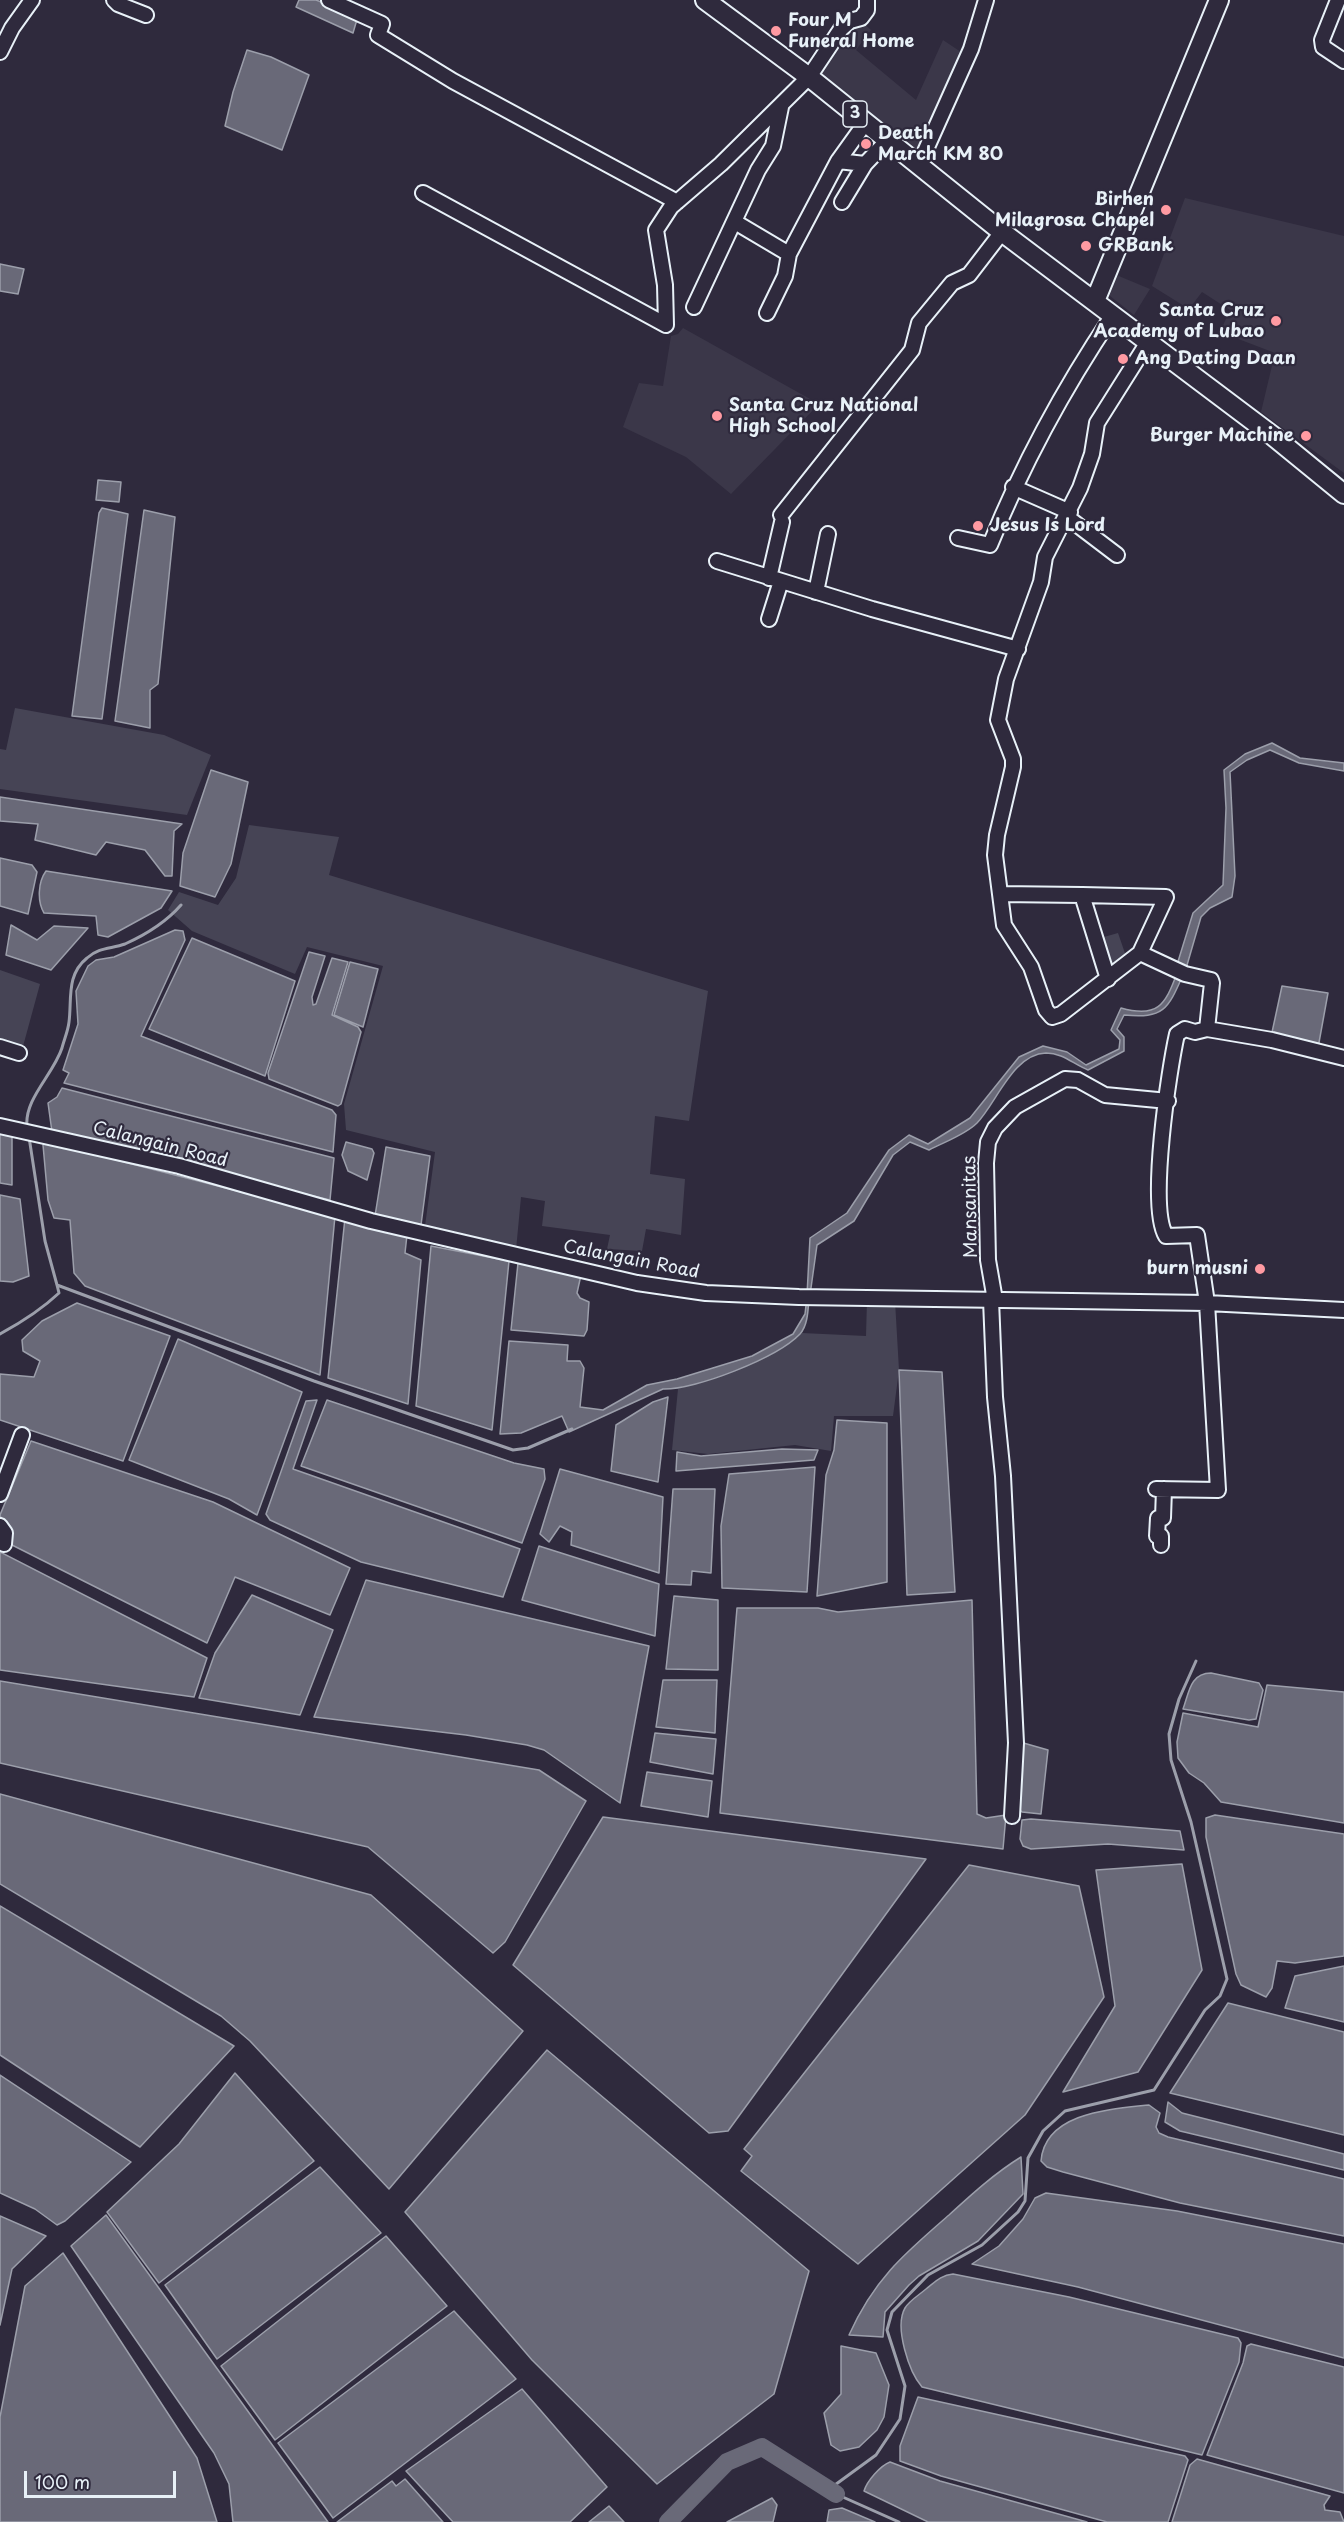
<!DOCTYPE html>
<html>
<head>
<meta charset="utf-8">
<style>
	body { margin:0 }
	#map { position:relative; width:1344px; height:2522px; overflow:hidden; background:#2f2a3d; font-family:"Playpen Sans",sans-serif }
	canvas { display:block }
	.scale { position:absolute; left:24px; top:2471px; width:152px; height:27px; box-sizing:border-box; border:3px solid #e8f1f8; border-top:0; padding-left:8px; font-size:18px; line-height:21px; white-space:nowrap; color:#e8f1f8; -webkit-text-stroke:4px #2f2a3d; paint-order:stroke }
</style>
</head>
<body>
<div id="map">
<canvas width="1344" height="2522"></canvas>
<div class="scale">100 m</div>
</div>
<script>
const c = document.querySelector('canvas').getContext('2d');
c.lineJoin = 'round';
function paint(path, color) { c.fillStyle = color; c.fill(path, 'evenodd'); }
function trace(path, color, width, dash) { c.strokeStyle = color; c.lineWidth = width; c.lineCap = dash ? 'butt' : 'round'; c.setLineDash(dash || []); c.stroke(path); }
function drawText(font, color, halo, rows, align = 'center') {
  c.font = font + ' "Playpen Sans",sans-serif'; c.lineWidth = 4.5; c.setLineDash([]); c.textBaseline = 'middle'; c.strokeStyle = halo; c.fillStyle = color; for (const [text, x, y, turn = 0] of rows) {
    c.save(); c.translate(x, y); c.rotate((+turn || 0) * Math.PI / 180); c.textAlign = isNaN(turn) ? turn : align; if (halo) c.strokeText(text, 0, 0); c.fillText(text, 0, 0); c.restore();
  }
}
paint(new Path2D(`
	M861,21L871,30L856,50L916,100L943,40L964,54L921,155L816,72L842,30Z
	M1185,198L1344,236V473L1261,412L1275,353L1220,332L1230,310L1202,292L1189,309L1152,286Z
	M1114,274L1150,289L1134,315L1110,296L1107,290Z
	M683,328L819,404L731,494L686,457L623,427L639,383L663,386L671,336L678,334Z`), '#3b3749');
paint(new Path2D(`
	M15,708L164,735L211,755L187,815L0,789V749L6,750Z
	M249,825L339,837L329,875L708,991L689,1121L655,1116L650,1174L685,1179L681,1235L646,1229L642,1251L607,1249L610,1235L542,1226L545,1201L521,1197L516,1250L425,1226L435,1152L346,1130L344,1104L383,966L307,947L295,974L192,931L168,910L179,892L218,905L236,878Z
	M1118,933L1128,962L1109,976L1097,939Z
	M0,970L40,984L22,1050L0,1044Z
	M867,1300L895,1301L899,1370L893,1416H834L831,1451L795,1445L708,1454L672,1450L678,1389L754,1363L802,1333L866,1336Z`), '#464455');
const water = new Path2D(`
	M299,0H316L358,16L353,33L296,7Z
	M247,50L271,57L309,75L282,150L225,126L233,92Z
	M0,264L24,269L18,294L0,291Z
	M98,480L121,482L119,502L96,500Z
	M102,508L128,514L102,719L72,716L99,513Z
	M144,510L175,517L158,684L150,690V728L115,721Z
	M1272,743L1300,758L1344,763V771L1299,763L1270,750L1247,760L1230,772L1235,876L1232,897L1210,908L1201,917L1185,972L1176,968L1193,913L1223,885L1226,808L1224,770L1245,754Z
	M211,770L248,782L231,864L215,897L180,886L183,853Z
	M0,797L182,824L174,831L172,876H165L145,850L106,842L96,855L35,840L38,824L0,821Z
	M0,858L32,865L37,872L28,914L0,906Z
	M46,871L172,891L161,908L108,937L98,935L96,916L44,913C37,901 38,882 46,871Z
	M11,925L37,940L54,926L88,928L51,970L6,955Z
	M175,930L183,931L185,940L141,1036L332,1110L336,1115L333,1152L64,1083L69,1073L63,1070L78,1024L76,991L88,966L96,960L114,957Z
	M192,938L295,981L265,1076L149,1029Z
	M309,952L325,956L312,997L313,1005L316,1004L332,958L348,962L332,1015L358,1027L361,1032L341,1104L338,1106L269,1079L268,1073Z
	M350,962L378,969L363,1027L334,1015Z
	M1177,973L1183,975C1168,1009 1164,1019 1124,1015L1117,1029L1124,1037V1051L1088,1070C1073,1064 1063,1053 1046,1053C1013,1054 997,1102 977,1123C965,1135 944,1142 929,1150L910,1142L893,1155L854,1221L817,1245L810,1295H807L810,1238L847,1213L889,1150L909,1135L928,1144L970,1118L1019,1057L1043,1046L1067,1052L1086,1065L1119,1049L1120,1040L1111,1030L1121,1008C1157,1018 1165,1006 1177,973Z
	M1282,986L1328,993L1318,1048L1271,1037Z
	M62,1088L334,1158L330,1200L52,1132L48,1103L57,1097Z
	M0,1132L12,1135V1185L0,1183Z
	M46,1142L335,1216L320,1375L85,1286L74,1273L70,1220L54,1218L48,1200L43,1145Z
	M346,1142L372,1149L374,1153L367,1180L348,1171L342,1155Z
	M386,1147L430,1156L421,1225L375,1216Z
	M0,1195L20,1199L29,1276L13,1282L0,1281Z
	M345,1218L407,1235L405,1253L421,1260L408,1404L328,1378Z
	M431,1246L509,1261L492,1430L416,1406Z
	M518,1263L581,1275L577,1293L580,1298L589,1302L587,1330L584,1336L511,1330Z
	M807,1297L809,1298C808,1310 808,1325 800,1334C777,1358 695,1390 663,1389L569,1432L562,1416L521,1433L500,1434L509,1341L568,1345L567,1361H580L584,1368L580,1407L603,1410L647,1385L677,1379L752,1356L793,1334L805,1314Z
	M77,1303L170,1336L123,1461L0,1420V1374L34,1377L40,1361L23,1351L22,1340L42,1321Z
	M178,1339L302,1392L257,1515L229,1499L129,1460Z
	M899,1370L942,1372L955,1592L907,1595Z
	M668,1397L658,1482L611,1471L616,1425L653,1402Z
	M317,1400L293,1469L520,1549L503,1597L361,1562L270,1520L266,1514L306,1401Z
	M327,1400L514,1463L544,1469L545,1479L522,1543L301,1466Z
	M837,1420L887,1423V1582L817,1596L826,1475L834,1450Z
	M31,1441L213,1502L350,1568L330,1615L235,1577L207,1643L8,1543L0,1515Z
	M782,1449L818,1450L814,1460L676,1471L677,1452L701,1456Z
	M815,1467L807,1592L722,1588L721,1526L729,1474Z
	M560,1469L663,1497L659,1573L571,1545L572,1532L560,1526L549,1542L540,1534Z
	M673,1489H715L711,1573L692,1571L691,1585L666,1584Z
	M539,1546L659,1584L655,1636L522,1600Z
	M0,1552L207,1658L194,1697L0,1670Z
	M366,1580L649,1646L620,1803L544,1750L527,1745L466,1735L314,1717Z
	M252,1595L333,1630L300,1715L199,1698L215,1653Z
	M674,1596L718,1600V1670L666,1669Z
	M972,1600L977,1814L986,1818L1006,1815L1003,1849L720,1813L737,1608H818L838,1612Z
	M1211,1673L1259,1683L1263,1690L1256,1719L1249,1720L1183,1709C1189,1693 1190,1673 1211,1673Z
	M663,1680H717L715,1733L656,1727Z
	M0,1681L539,1770L586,1801L505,1942L493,1953L368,1847L0,1763Z
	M1267,1685L1344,1692V1823L1221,1802L1204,1783L1189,1773L1178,1758L1177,1742L1183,1713L1258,1727Z
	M655,1733L716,1739L713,1774L650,1762Z
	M1020,1742L1048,1750L1041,1814L1022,1812L1018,1808Z
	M647,1772L712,1781L708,1817L641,1806Z
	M0,1794L371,1895L523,2031L389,2189L250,2041L221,2016L0,1884Z
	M1215,1815L1344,1834V1956L1295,1963L1277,1961L1272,1988L1266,1997L1241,1985L1236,1974L1206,1837V1818Z
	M603,1817L926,1859L728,2131L709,2133L513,1965Z
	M1031,1819L1180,1831L1184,1850L1108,1844L1031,1849L1023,1846L1020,1839L1022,1820Z
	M1182,1864L1202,1970L1138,2072L1063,2092L1115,2006L1096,1870Z
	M969,1865L1079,1886L1104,1997L1025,2115L858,2264L741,2171L752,2156L744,2149Z
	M0,1906L234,2046L140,2147L0,2055Z
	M1344,1966V2022L1285,2008L1295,1976Z
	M1228,2003L1344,2032V2135L1170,2093Z
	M547,2050L809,2271L774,2394L657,2484L532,2360L405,2212Z
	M235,2073L314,2161L159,2283L107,2212L179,2144Z
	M0,2075L131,2162L65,2221L57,2225L35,2209L0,2193Z
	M1168,2102L1182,2113L1344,2154V2170L1180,2131L1165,2122Z
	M1149,2105L1160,2113L1156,2127L1159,2133L1168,2137L1344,2179V2236L1180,2203L1063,2172L1047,2167L1041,2161C1045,2112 1112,2109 1149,2105Z
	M1021,2157L1023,2194L978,2241L919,2276L909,2285L885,2312L883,2337L849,2335C874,2279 904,2254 949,2215C972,2194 995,2173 1021,2157Z
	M320,2167L381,2233L217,2359L165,2285Z
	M1046,2193L1177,2211L1344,2244V2358L1078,2287L972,2264L999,2246L1023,2219L1035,2198Z
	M106,2215L328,2522H233L229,2484L214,2453L71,2246Z
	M0,2216L46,2236L12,2269L0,2325Z
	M386,2236L447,2306L275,2440L221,2366Z
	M63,2253L197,2458L217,2522H0V2417L25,2286Z
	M953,2274L1069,2297L1238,2338L1241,2343L1239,2362L1202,2455L922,2387C909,2372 894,2327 905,2308C909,2301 919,2295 926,2289C935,2282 941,2275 953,2274Z
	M454,2311L516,2379L333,2518L278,2443Z
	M1251,2344L1344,2367V2493L1207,2455L1243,2363L1247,2346Z
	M841,2346L876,2353L889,2385L884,2417L877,2430L859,2447L840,2451L831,2445L824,2413L841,2394Z
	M522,2389L607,2487L570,2522H453L406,2471Z
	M918,2397L1185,2456L1188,2460L1168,2522H1107L941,2476L900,2461V2446Z
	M1197,2459L1330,2496L1324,2505L1325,2510L1340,2512L1344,2522H1172L1190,2465Z
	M890,2462L940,2481L1087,2522H928L864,2491C867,2481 880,2466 890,2462Z
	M405,2479L443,2522H337L392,2481L396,2486Z
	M772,2498L777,2505L773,2522H727Z
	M609,2506L624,2522H589Z
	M842,2508L875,2522H827L829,2510Z`);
paint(water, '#696978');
trace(water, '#9c9fab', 1.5);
trace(new Path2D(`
	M27,1127C24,1099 53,1075 62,1048C64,1040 68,1031 69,1022C72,999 66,975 87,958C99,947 111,949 125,944C145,935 167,921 181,905
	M29,1137L45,1241L57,1285
	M0,1334C22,1322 41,1310 59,1293L57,1285L314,1381L513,1450L528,1448L572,1429
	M828,2490L876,2455L900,2419L905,2386L887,2330L892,2312L928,2275L982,2245L1018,2212L1025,2201L1028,2158L1043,2131L1065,2111L1154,2090L1205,2010L1220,1996L1227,1979L1191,1822L1171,1760L1169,1734L1179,1699L1196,1661
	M836,2494L899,2522`), '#9c9fab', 3);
trace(new Path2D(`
	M668,2522L727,2462L762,2447L836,2494`), '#696978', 18);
const minor = new Path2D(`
	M114,0L118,4L146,15
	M329,0L382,24L378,35L453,81L677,202
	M1338,0L1322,40L1323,47L1344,61
	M0,52L12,28L32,0
	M838,161L866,122
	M919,165L971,49L986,0
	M423,193L666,325L665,285L656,230L671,207L721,164L809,77L841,29L850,21L861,18L867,10V0
	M842,202L865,164L888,140
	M735,222L789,254
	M694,307L758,170L773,146L781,107
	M767,313L785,276L789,254L838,161L865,164
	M1148,342L1097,423L1092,454L1080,488L1045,557L1041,582L1006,679L998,720L1013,759V767L997,835L995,855L1004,925L1031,967L1046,1010L1052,1017L1061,1014L1140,953L1185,974L1211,980L1212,983L1207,1029L1195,1032L1185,1029L1177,1034C1169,1070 1148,1207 1166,1236L1197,1235L1207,1303L1218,1490L1156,1489
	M1013,487L1070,512
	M781,515L912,350L919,323L952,283L969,275L1002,232
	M1067,517L1117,555
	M958,538L990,545C1023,463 1064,388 1113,315
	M717,561L872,609L1018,649
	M769,578L782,522
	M816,592L828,534
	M769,619L781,581
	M1000,894L1082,895L1108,979
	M1082,895L1166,897L1140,953
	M1207,1029L1272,1040L1344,1058
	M0,1047L19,1053
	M0,1126L179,1166L371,1221L637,1283L706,1293L799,1297L1207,1303L1344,1310
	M991,1300L995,1397L1003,1476L1016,1743L1012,1816
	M995,1300L988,1260L986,1163L988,1142L995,1128L1015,1107L1065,1079L1078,1080L1105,1095L1168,1101
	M0,1494L22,1435
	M0,1526L5,1533L4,1544L0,1542
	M1161,1545V1536H1157L1158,1518H1163L1164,1489`);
const major = new Path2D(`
	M705,0L809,77L1002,232L1273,436L1344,494
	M1095,301L1219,0`);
trace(minor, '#e8f1f8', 18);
trace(major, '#e8f1f8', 22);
trace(minor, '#2f2a3d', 14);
trace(major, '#2f2a3d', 18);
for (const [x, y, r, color] of [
	[776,31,6,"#ff9aa2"],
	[866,144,6,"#ff9aa2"],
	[1166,210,6,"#ff9aa2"],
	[1086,246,6,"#ff9aa2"],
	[1276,321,6,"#ff9aa2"],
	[1123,359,6,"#ff9aa2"],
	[717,416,6,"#ff9aa2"],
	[1306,436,6,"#ff9aa2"],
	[978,526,6,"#ff9aa2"],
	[1260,1269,6,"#ff9aa2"]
]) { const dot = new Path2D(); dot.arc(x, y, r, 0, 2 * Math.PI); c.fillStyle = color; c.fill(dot); trace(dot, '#2f2a3d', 2); }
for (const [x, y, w] of [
	[855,114,24]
]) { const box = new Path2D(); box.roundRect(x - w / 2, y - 13, w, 26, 4.5); c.fillStyle = '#2f2a3d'; c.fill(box); trace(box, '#e8f1f8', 1.5); }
drawText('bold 16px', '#e8f1f8', null, [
	["3",855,114]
]);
drawText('bold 18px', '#e8f1f8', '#2f2a3d', [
	["Four M",788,21],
	["Funeral Home",788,42],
	["Death",878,134],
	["March KM 80",878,155],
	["Birhen",1154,200,"right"],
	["Milagrosa Chapel",1154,221,"right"],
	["GRBank",1098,246],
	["Santa Cruz",1264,311,"right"],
	["Academy of Lubao",1264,332,"right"],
	["Ang Dating Daan",1135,359],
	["Santa Cruz National",729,406],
	["High School",729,427],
	["Burger Machine",1294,436,"right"],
	["Jesus Is Lord",990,526],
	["burn musni",1248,1269,"right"]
], 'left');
drawText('18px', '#e8f1f8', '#2f2a3d', [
	["Calangain Road",160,1145,14],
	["Mansanitas",971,1207,-91],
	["Calangain Road",631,1260,11]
]);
</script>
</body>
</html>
